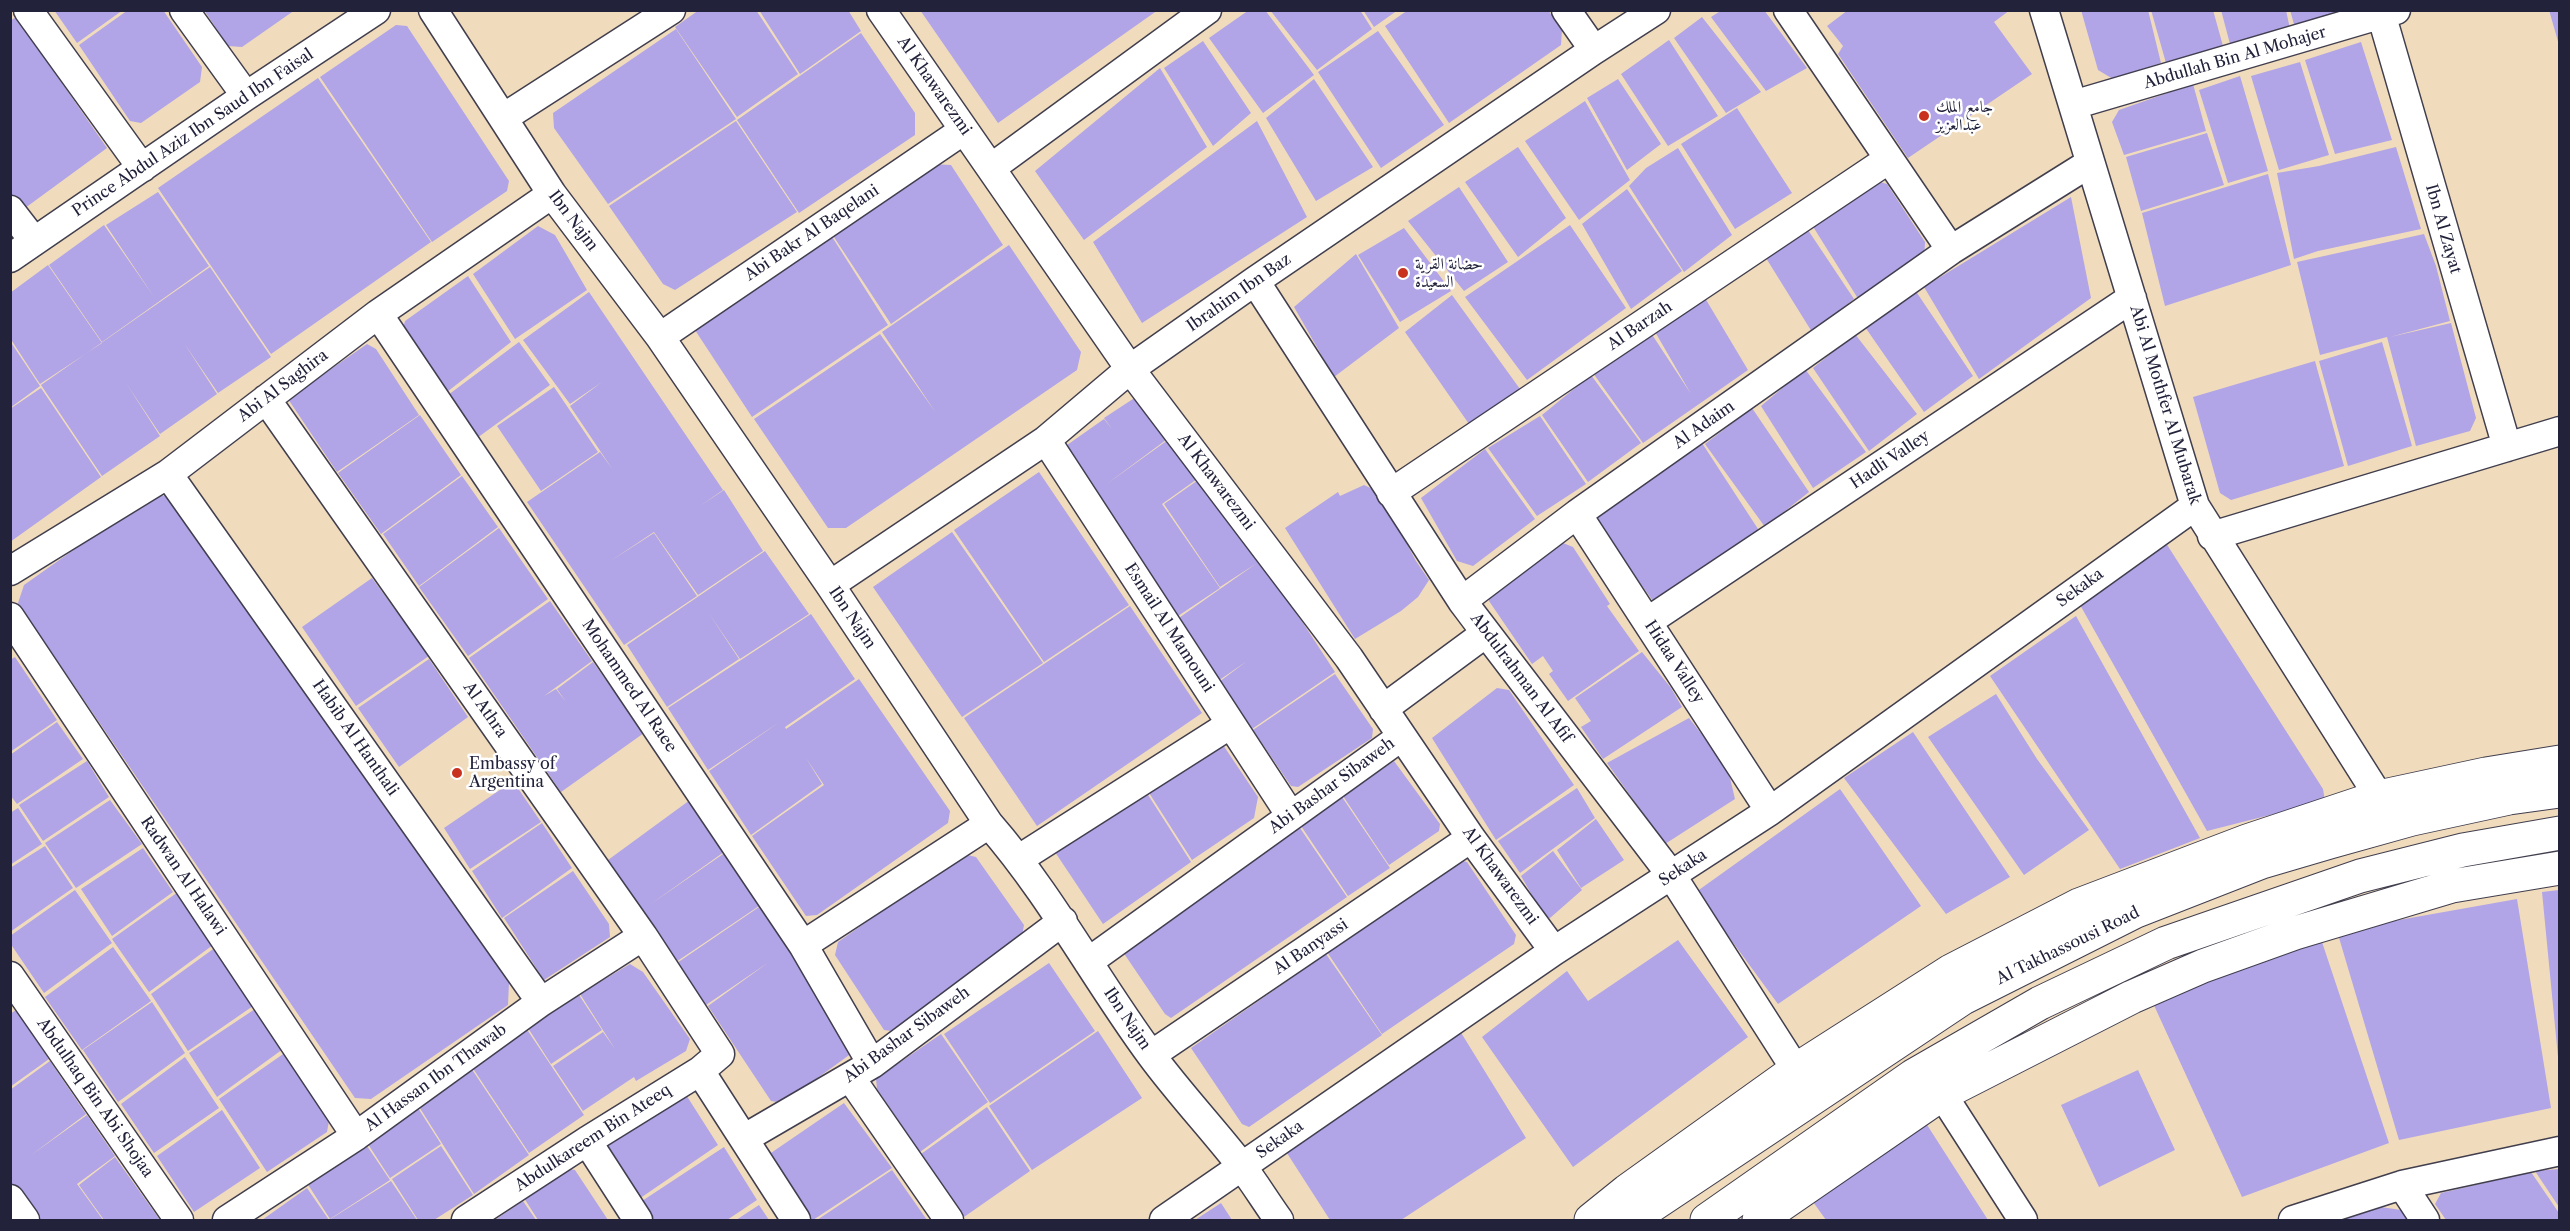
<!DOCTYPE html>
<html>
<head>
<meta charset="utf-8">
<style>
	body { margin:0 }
	#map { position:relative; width:2570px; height:1231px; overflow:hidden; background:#f0dcbc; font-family:"Libre Caslon Text",serif }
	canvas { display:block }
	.frame { position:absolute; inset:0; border:12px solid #22223b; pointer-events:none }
</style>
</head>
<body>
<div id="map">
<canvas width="2570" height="1231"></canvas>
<div class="frame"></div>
</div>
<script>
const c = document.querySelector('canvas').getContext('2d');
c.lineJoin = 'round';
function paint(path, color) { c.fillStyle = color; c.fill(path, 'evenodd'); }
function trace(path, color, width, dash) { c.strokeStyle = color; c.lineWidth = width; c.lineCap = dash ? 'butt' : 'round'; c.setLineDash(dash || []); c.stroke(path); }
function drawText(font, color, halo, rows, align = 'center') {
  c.font = font + ' "Libre Caslon Text",Amiri,serif'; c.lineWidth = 5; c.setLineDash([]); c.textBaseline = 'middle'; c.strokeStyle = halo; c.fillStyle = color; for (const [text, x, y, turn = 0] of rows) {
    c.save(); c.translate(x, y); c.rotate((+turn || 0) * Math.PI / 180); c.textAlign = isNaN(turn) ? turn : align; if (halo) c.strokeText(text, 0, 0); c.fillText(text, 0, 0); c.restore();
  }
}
paint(new Path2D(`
	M54,10H123L77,43Z
	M128,10H163L202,67L200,82L141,123L130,121L79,45Z
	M204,10H295L242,47L228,46Z
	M699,10H756L798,74L737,117L675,27Z
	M759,10H848L861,31L800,74Z
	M920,10H1158L998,123Z
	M1249,10H1265L1314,75L1263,113L1209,38Z
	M1270,10H1360L1372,29L1317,70Z
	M1363,10H1398L1374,27Z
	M1408,10H1548L1562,30L1561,45L1449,123L1385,26Z
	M1722,10H1764L1807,68L1766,91L1711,17Z
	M1848,10H2010L1994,22L2032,74L1908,158L1838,54L1843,46L1827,26Z
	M2081,10H2148L2161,63L2113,79L2098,70Z
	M2151,10H2213L2223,46L2166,63Z
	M2221,10H2286L2290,29L2230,44Z
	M2290,10H2355L2295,28Z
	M2549,10H2559V45Z
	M16,17L107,148L21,211L10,195V21Z
	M1702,17L1761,92L1726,113L1674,38Z
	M396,25L407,26L509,181L507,191L432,242L320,77Z
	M676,29L736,119L608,204L554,128L553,113Z
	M1378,31L1444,125L1381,168L1318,72Z
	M861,33L915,113V135L799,213L737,120Z
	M1669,40L1718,116L1668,146L1621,74Z
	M1203,41L1251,113L1213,146L1164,68Z
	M2361,42L2392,140L2335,154L2305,60Z
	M2300,62L2329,155L2279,170L2251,76Z
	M1160,68L1207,147L1084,240L1035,171Z
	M2240,76L2268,171L2228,183L2199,90Z
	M318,78L431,242L271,354L158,188Z
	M1314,79L1373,167L1316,201L1266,118Z
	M1618,79L1661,144L1627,170L1587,98Z
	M2193,84L2206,131L2124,155L2112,122L2119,110Z
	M1585,101L1630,180L1579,220L1525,141Z
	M1737,108L1792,193L1735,229L1681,144Z
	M736,121L797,212L675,290L663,284L609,206Z
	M1257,121L1307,217L1142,323L1093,242Z
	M2207,133L2224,185L2141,211L2126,157Z
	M1518,147L1566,218L1518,257L1465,182Z
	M2396,147L2421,229L2318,251L2294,259L2277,173L2319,166Z
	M1678,148L1732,235L1684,272L1629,186L1646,168Z
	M931,164L951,165L1003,245L891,324L830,231Z
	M2268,174L2291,265L2165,306L2142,213Z
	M1870,179L1887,184L1925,242L1924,260L1862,305L1812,225Z
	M1459,187L1508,262L1464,291L1408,221Z
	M1627,189L1682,271L1631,309L1582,224Z
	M158,192L209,266L102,342L49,265L104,225L154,297L106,225Z
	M2071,197L2091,298L1979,379L1924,287Z
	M1570,225L1626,308L1527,380L1465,297Z
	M538,226L555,235L587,290L515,339L473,274Z
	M1806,227L1854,299L1812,332L1766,258Z
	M1404,228L1451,291L1400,322L1358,255Z
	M829,232L888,325L752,417L695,330Z
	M2424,234L2436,266L2450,321L2390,337L2451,323L2476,418L2470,431L2416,446L2387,337L2320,355L2297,262Z
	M1009,245L1081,352L1077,370L846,528H828L754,419L880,334L936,413L882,332Z
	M1356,254L1399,328L1334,377L1294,307Z
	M48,265L102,343L40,384L10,338V293Z
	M210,267L271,357L218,393L184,343L217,394L160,434L126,383L160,436L102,476L41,385Z
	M468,276L511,342L447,392L402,332L405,321Z
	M1915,290L1973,376L1924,412L1865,327Z
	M589,292L723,490L700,506L724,490L763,551L698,595L654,532L609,562L654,533L697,596L624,645L527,502L600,452L613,470L570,406L602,382L570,404L523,340Z
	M1452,295L1520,389L1469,424L1405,332Z
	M1705,298L1748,370L1643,443L1593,373L1651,333L1691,394L1654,330Z
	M1855,334L1917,414L1869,451L1813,368Z
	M10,341L40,386L10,408Z
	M519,342L550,385L477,438L448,395Z
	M2382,342L2412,446L2348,466L2319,361Z
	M367,344L376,349L419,415L337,472L288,399Z
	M2315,361L2344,466L2231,500L2220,493L2193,397Z
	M1805,369L1866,452L1813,488L1761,406Z
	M1591,375L1641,443L1588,482L1542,415Z
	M554,387L598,452L541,491L497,426Z
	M41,388L101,477L10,542V409Z
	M1139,395L1170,437L1104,486L1172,437L1200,477L1162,504L1220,588L1175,618L1060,450L1104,419L1112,429L1104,418Z
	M1752,408L1809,492L1765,527L1705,444Z
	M420,415L461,475L381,534L338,473Z
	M1540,416L1586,484L1537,516L1488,448Z
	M1702,443L1760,532L1653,601L1594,519Z
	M1485,449L1535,519L1473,566L1457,561L1421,498Z
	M1039,472L1129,605L1044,662L954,530Z
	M462,476L498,527L419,586L383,534Z
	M1201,478L1303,623L1335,672L1252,729L1219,682L1247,661L1218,681L1176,620L1257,563L1220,587L1164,504Z
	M1364,485L1379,492L1416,561L1429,580L1418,597L1401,611L1355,639L1285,528L1338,492L1340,496Z
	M151,495L170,496L509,982L508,1005L371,1099L355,1098L18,603L24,585Z
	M499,528L548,599L468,656L419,587Z
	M952,532L1043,663L962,717L873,587Z
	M2164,540L2323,789L2325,801L2207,831L2079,603Z
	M1563,543L1573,547L1610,604L1607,606L1639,651L1568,701L1549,674L1553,671L1543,656L1532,664L1489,601V594Z
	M765,551L809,614L740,659L708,612L739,659L667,707L627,645Z
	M372,578L429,656L356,706L302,627Z
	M550,601L592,661L544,696L556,689L566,702L557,689L593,662L644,733L561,792L469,658Z
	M1130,606L1202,713L1037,826L964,718Z
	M811,614L855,679L785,727L786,729L859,679L950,811L948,823L817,915L806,916L752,836L824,785L806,758L822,784L751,835L709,771L781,721L708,770L668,708Z
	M2076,616L2200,838L2120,869L1990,676Z
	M1642,652L1671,688L1682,707L1603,759L1581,727L1591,721L1575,698Z
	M15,657L57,720L10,752V660Z
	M429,659L468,717L399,767L358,708Z
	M1335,674L1373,729L1372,738L1298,787L1291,786L1253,730Z
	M1497,688L1509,690L1574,785L1496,840L1432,738Z
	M1996,694L2037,759L2089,830L2024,875L1928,737Z
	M1689,718L1717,754L1730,778L1735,799L1665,844L1607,763Z
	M57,722L83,759L17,804L10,795V755Z
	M1913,732L2010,877L1946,914L1844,778Z
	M1217,736L1258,797L1254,818L1192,860L1144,785Z
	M87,761L109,797L43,841L19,805Z
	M1394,761L1440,824L1439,831L1389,865L1343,796Z
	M513,781L541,822L470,869L444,828Z
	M1143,787L1191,862L1103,924L1053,849Z
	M1577,788L1595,818L1520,873L1498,841Z
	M1840,789L1921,906L1778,1004L1696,892Z
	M1342,797L1390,868L1348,896L1301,826Z
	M110,800L142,844L76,888L45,843Z
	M690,800L724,852L648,906L726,852L762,904L676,962L608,860Z
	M18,808L42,844L10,865V813Z
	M1596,819L1624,860L1581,888L1557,850Z
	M542,823L572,868L502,918L472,871Z
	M1300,828L1347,897L1171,1018L1165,1014L1123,952Z
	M45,846L73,888L10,932V868Z
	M143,848L173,892L112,936L81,889Z
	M1553,851L1582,890L1550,918L1544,916L1521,876Z
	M963,854L976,857L1024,925L1022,936L891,1031L884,1030L835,955L838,942Z
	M1458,860L1467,862L1516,935L1514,944L1382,1034L1327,952Z
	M573,871L609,924L610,937L544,980L504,918Z
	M75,890L112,943L44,993L10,943V936Z
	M2559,890V1057H2558L2542,892Z
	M178,892L213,945L149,992L112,939Z
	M2517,899L2551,1108L2399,1140L2337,931Z
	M762,905L791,948L852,1053L783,1103L771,1101L708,1006L769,962L706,1005L677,963Z
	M2320,936L2389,1143L2242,1197L2152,1001Z
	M1678,940L1748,1037L1573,1167L1482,1037L1567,971L1588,1001Z
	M113,947L151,1001L82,1050L45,997Z
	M216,947L253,1006L188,1051L151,994Z
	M1326,954L1382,1035L1249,1127L1242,1124L1191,1048Z
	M1049,963L1095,1031L990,1103L944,1034Z
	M630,964L643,972L690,1039L686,1051L636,1081L634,1077L583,1111L553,1066L603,1032L615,1049L580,994Z
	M579,995L602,1030L551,1064L528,1028Z
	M152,1002L185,1053L118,1102L83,1050Z
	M255,1009L283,1049L217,1097L189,1053Z
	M16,1010L49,1059L10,1087V1014Z
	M526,1028L584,1115L529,1153L472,1067Z
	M1098,1031L1142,1098L1032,1170L989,1106Z
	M1460,1031L1526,1138L1401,1220H1330L1285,1150Z
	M941,1034L988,1102L920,1152L877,1089L876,1079Z
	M286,1052L330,1115L327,1132L267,1172L219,1099Z
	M185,1057L219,1108L154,1153L121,1104Z
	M50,1061L86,1114L30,1156L87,1115L115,1156L77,1184L103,1220H38L10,1182V1090Z
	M471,1068L529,1155L474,1194L418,1105Z
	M2138,1070L2175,1150L2099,1187L2061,1105Z
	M683,1090L718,1145L636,1201L602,1147Z
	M844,1103L892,1168L813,1220H806L768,1155Z
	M987,1107L1030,1171L964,1217L921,1154Z
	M418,1108L441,1144L390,1178L366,1141Z
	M222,1110L260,1168L194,1212L157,1156Z
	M1922,1117L1988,1220H1826L1811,1199Z
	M365,1143L390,1180L330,1219L307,1183Z
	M441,1146L473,1195L434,1220H418L392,1179Z
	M724,1147L757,1200L727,1220H650L639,1203Z
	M115,1157L160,1220H104L79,1185Z
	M565,1168L575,1170L608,1220H538L524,1198Z
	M2559,1169V1207L2535,1171Z
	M892,1170L927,1220H817Z
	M2531,1172L2559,1213V1220H2446L2435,1204L2441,1193Z
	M391,1181L417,1220H262L307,1188L329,1220Z
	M523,1201L536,1220H495Z
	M1221,1203L1232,1220H1195Z
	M759,1205L769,1220H736Z
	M2374,1206L2401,1210L2408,1220H2336Z`), '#b1a4e7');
const minor = new Path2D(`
	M28,10L142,168
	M184,10L246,96
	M433,10L552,194L660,337L830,585L989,824C1051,895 1095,979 1151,1055C1179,1093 1211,1127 1240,1164C1254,1182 1266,1202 1279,1220
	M881,10L1130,369L1349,658L1471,838L1554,951
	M1566,10L1594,50
	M1788,10L1951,250
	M2044,10L2195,506L2379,797
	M2380,10L2507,447
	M2073,105L2396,10
	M503,118L671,10
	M991,168L1207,10
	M10,210L34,241
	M10,258L246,96L376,10
	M1255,281L1462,601L1672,876L1796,1070
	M378,314L803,945L872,1064
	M660,337L964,130
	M266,399L643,936L720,1054L700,1071L587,1141L466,1220
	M1046,440L1291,816
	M168,474L541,1002
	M1391,493L1889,159
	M1577,514L1770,811
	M2212,536L2560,431
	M10,571L168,474L378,314L552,194
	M830,585L1046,440L1130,369L1255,281L1594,50L1656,10
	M10,617L356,1136
	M1647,622L2132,298
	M1383,709L1486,633L1462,601L1577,514L1951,250L2090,163
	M1019,859L1231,724
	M803,945L989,824
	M1088,962L1401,737
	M10,976L179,1220
	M1151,1055L1471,838
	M700,1071L796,1220
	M850,1077L949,1220
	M1942,1094L2023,1220
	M745,1138L872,1064L1063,921
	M587,1141L638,1220
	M2402,1185L2425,1220
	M10,1199L25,1220
	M227,1220L356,1136L541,1002L643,936
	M1164,1220L1554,951L1770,811L2195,506
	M2293,1220L2402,1185L2560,1151`);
const major = new Path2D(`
	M1591,1220L1627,1191L1796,1070L1951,971L2079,905L2247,841L2379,797L2486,774L2560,762
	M1630,1220L1963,998L2134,912L2262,862L2330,842L2412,819L2509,798L2560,791
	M1707,1220L1913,1076L2040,1003L2166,943L2360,876L2463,850L2560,833
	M1759,1220L1942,1094L2132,997L2203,966L2295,933L2452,886L2560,868`);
trace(minor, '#413e4e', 31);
trace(major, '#413e4e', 35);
trace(minor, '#fff', 28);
trace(major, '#fff', 33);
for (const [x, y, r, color] of [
	[1924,116,6,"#c8321e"],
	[1403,273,6,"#c8321e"],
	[457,773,6,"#c8321e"]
]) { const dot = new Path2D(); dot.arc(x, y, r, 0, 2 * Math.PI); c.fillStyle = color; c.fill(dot); trace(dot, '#fff', 2); }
drawText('16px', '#22223b', '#fff', [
	["Abdullah Bin Al Mohajer",2235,58,-16],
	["Al Khawarezmi",934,86,55],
	["Prince Abdul Aziz Ibn Saud Ibn Faisal",193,133,-34],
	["Ibn Najm",573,221,53],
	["Ibn Al Zayat",2443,229,74],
	["Abi Bakr Al Baqelani",812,233,-34],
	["Ibrahim Ibn Baz",1239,293,-35],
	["Al Barzah",1640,326,-34],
	["Abi Al Saghira",283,386,-37],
	["Abi Al Mothfer Al Mubarak",2165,405,73],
	["Al Adaim",1704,425,-35],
	["Hadli Valley",1890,460,-34],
	["Al Khawarezmi",1216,482,53],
	["Sekaka",2080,588,-36],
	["Ibn Najm",852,618,56],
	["Esmail Al Mamouni",1169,628,57],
	["Hidaa Valley",1674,662,57],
	["Abdulrahman Al Afif",1521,678,53],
	["Mohammed Al Raee",629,686,56],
	["Al Athra",485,710,55],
	["Habib Al Hanthali",355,738,55],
	["Abi Bashar Sibaweh",1332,786,-36],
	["Sekaka",1683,868,-33],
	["Radwan Al Halawi",183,876,56],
	["Al Khawarezmi",1500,876,54],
	["Al Takhassousi Road",2068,946,-26],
	["Al Banyassi",1311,947,-34],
	["Ibn Najm",1127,1019,56],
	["Abi Bashar Sibaweh",907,1035,-36],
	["Al Hassan Ibn Thawab",436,1078,-36],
	["Abdulhaq Bin Abi Shojaa",95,1098,55],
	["Abdulkareem Bin Ateeq",593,1138,-33],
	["Sekaka",1280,1140,-35]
]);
drawText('16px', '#22223b', '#fff', [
	["جامع الملك",1936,107],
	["عبدالعزيز",1936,125],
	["حضانة القرية",1415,264],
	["السعيدة",1415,282],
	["Embassy of",469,764],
	["Argentina",469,782]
], 'left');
</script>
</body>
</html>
